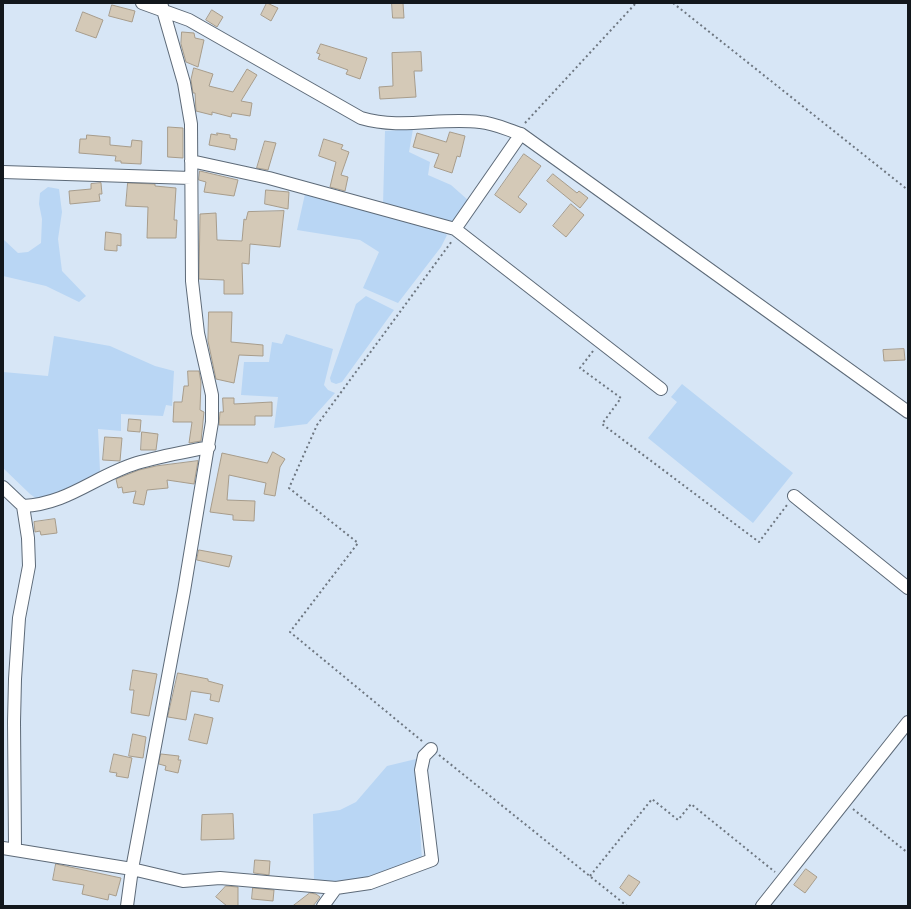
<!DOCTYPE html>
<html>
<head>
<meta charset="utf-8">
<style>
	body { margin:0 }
	#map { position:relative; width:911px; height:909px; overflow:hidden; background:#d7e6f6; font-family:"Noto Sans",sans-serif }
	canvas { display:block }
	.frame { position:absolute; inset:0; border:4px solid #12171c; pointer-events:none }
</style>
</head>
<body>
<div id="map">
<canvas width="911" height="909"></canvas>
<div class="frame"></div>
</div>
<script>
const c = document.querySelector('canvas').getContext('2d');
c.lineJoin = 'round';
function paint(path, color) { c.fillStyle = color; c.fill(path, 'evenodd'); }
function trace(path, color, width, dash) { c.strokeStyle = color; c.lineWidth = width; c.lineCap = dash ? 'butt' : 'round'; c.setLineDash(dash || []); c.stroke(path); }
paint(new Path2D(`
	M413,129L409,152L430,162L428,175L451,185L468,200L454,222L383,205L385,131Z
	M48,187L59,189L62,212L58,239L62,271L86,296L79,302L46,286L3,276V239L18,253L28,252L41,243L42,219L39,204L40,193Z
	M305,194L441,231L447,235L441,247L398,303L363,288L379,252L360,240L297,230Z
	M366,296L394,310L342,382L336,384L331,382L330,378L356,304Z
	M286,334L333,349L324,385L328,390L335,393L307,424L274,428L278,397L241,395L244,362H269L272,342L282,344Z
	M54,336L110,346L155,366L174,371L172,406L166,405L163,416L121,414V431L98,429L100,471C83,488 61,494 37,499L30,494L3,468V372L48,376Z
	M682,384L793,473L753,523L648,438L677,402L671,397Z
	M416,759L422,860L353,881H314L313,814L340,810L356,802L387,766Z`), '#b9d6f4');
const building = new Path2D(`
	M267,3L278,8L271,21L261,15Z
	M392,3H403L404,18H393Z
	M112,5L135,11L132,22L109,16Z
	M212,10L223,17L217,27L206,20Z
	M83,12L103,20L96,38L76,31Z
	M182,32L194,33L195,38L204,40L198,67L186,62L181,44Z
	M321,44L367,58L360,79L346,74L348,70L318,59L320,54L317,53Z
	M421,52L422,71H414L416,97L380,99L379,87L393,86L392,53Z
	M194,68L213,74L209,86L233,92L247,69L257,75L241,101L252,103L250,116L232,113L231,117L212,112V115L196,111L195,93H193L191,80Z
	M168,127L183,128V158L168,157Z
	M450,132L465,136L460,157L457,156L452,173L434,167L439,154L413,147L417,133L446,142Z
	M217,133L230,135V138L237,139L235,150L209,145L211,134L217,135Z
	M87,135L110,137V145L131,147L132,140L142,141L141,164L121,163V161H115L116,156L79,153L80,139H86Z
	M324,139L343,145L341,149L349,152L341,175L348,177L345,191L330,187L336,162L319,156Z
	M265,141L276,143L268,170L257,168Z
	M524,154L541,166L518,197L527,204L520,213L495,195Z
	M200,171L238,180L234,196L204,192L206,182L199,180Z
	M553,174L577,193L579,191L588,198L580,208L547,181Z
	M101,183L102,194H99L100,201L70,204L69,191L91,189V184Z
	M128,183L155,184V186L176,188L174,220H177L176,238H147L148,207L126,206Z
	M266,190L289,192L288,209L265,204Z
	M571,204L584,215L566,237L553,226Z
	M284,211L280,247L250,244L249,264L242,263L243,294H224V280L199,279L200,214L216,213L217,240L242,241L244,219L246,220L248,212Z
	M106,232L121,234V246L117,245V251L105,250Z
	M209,312H232L231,342L263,345V356L239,355L234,383L216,379L208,341Z
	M904,349L905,360L884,361L883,350Z
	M188,371H199L201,382L200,410L204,412L201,441L189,443L192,422H173L174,402H182L184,386H188Z
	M223,398H234V404L272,402V416H255V425H219L220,412H223Z
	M129,419L141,420L140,432L128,431Z
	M142,432L158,434L156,450H141Z
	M105,437L122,438L120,461L103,460Z
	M273,452L285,459L280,467L275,496L264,494L266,483L229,475L227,500L255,501L254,521L233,520V515L210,512L222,453L267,463Z
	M198,461L194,484L167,480L168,488L147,490L144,505L133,503L136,491L123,493L122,487L118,488L116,479L139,470L156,466Z
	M55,519L57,533L41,535L40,531L35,532L34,522Z
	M199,550L232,556L229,567L197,560Z
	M133,670L157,674L149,716L131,713L134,690H130Z
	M178,673L208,679V681L223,685L219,702L210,700L211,694L191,691L186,720L168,717Z
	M195,714L213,718L207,744L189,740Z
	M133,734L146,737L143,758L129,756Z
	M114,754L132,758L128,778L116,776L117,773L110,772Z
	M161,754L179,756L178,760H181L178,773L165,770L166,766L159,764Z
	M233,814L234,839L201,840L202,815Z
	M255,860L270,861L269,875L254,873Z
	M56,864L121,878L116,896L109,894L108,900L82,894L84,885L53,880Z
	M806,869L817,877L805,893L794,885Z
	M629,875L640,882L630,896L620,888Z
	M226,886L238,887V906H227L216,897Z
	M253,888L274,890L273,901L252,899Z
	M310,893L316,894L320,897L313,906H293Z`);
paint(building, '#d4c9b7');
trace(building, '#a79c8b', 1);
const minor = new Path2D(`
	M142,3L189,20L361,118C402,130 439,117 480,122C494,123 508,130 521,134L908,412
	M191,161L269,178L455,229L521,134
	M3,172L191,178
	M455,229L661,389
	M3,487L23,506C68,504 95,476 137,463C160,456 185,452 209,447
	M794,496L908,588
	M3,848L132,869L183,881L220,878L336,888L323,906
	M15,849L14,722L15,679L19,618L29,566L28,538L23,506
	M336,888L370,883L432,860L421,770L424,756L431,749
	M127,906L132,869L184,591L212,422V395L198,333L192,281L191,124L184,83L161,3
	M762,906L908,722`);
trace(minor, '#5d6a78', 14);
trace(new Path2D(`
	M673,3L908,190
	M525,123L636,3
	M593,351L580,368L621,398L602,424L759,542L787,505
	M422,741L290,632L358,543L289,488L317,425L452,241
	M439,755L627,906
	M853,809L908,853
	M590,876L652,799L678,820L691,804L775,872`), '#6e7781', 2, [2, 3]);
trace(minor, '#fff', 12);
</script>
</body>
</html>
